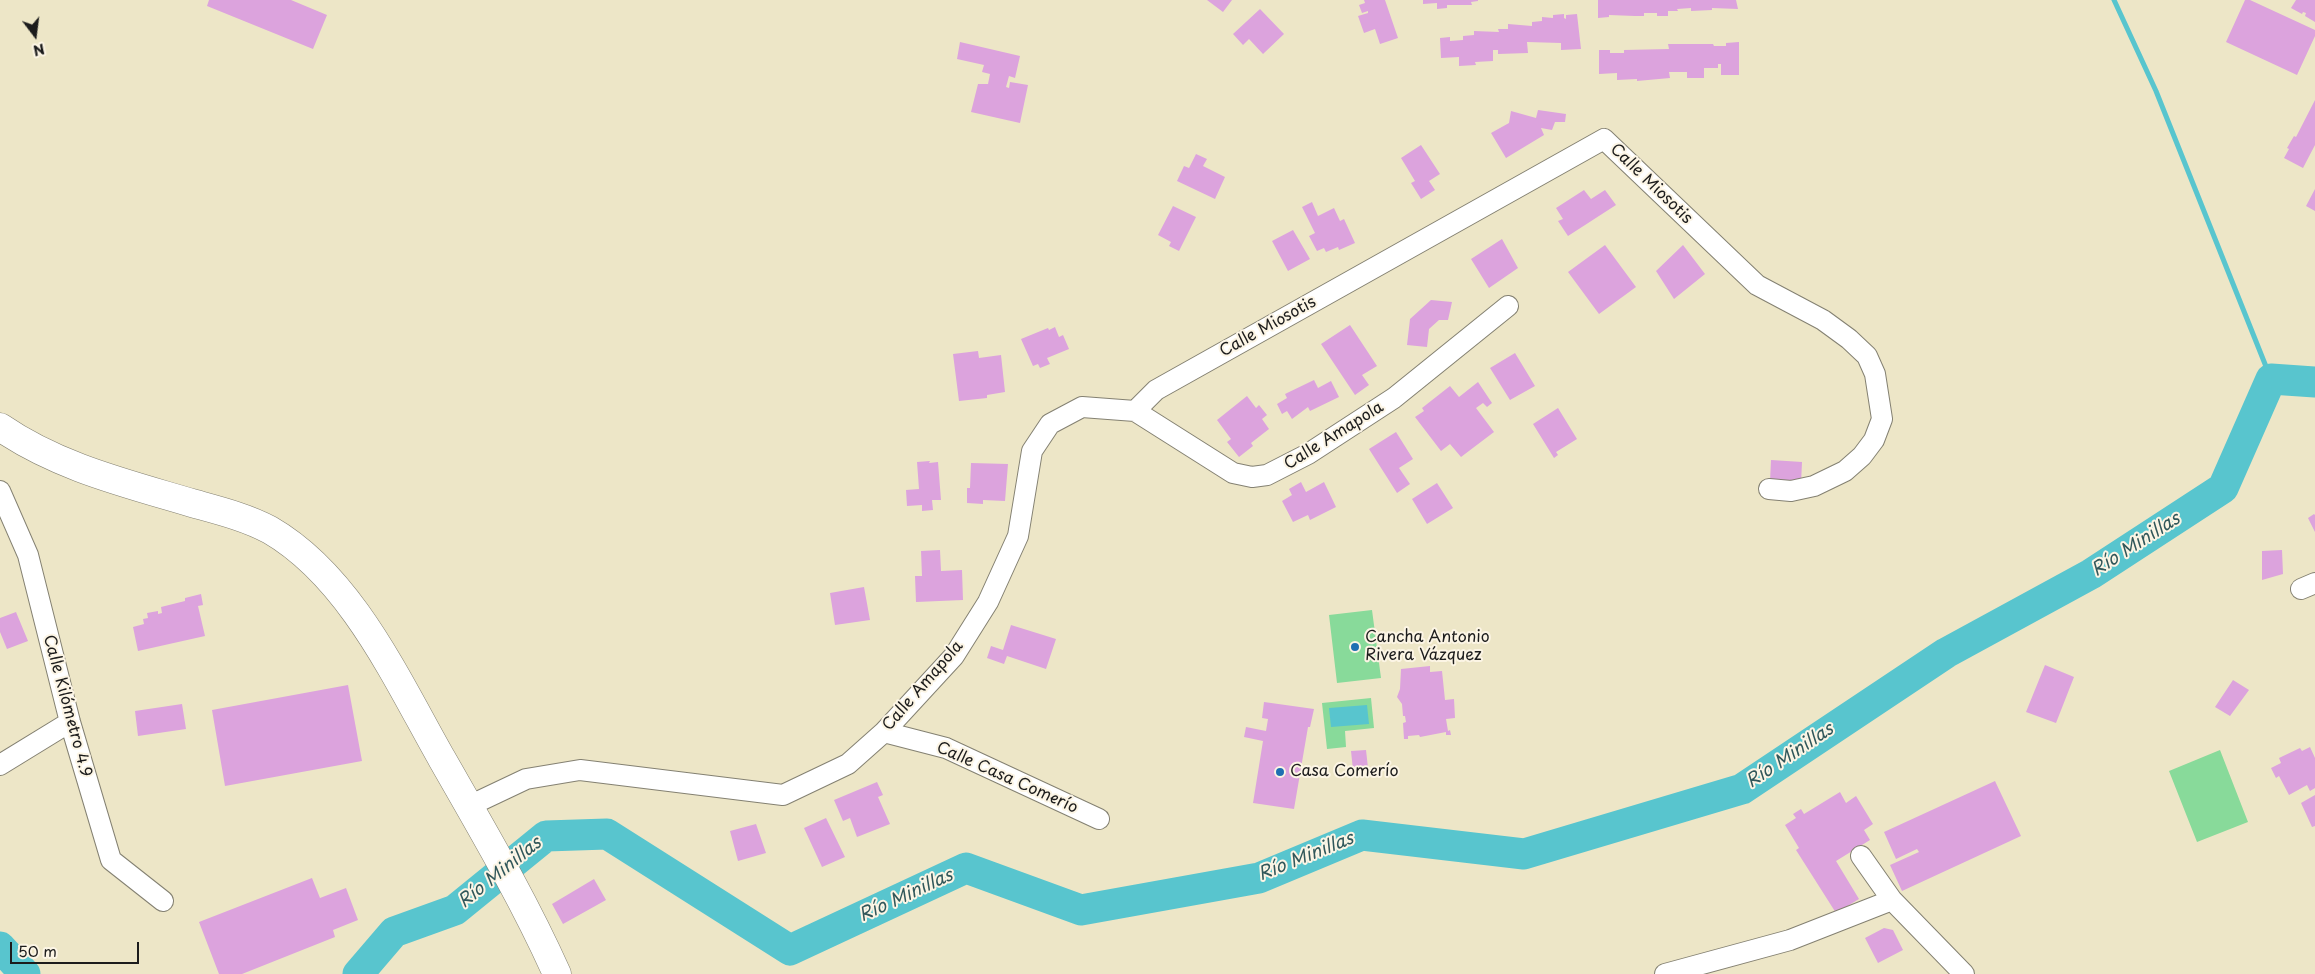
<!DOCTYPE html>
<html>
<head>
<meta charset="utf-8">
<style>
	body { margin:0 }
	#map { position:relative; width:2315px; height:974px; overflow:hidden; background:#ede6c7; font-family:"Playpen Sans",sans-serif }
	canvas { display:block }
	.north { position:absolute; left:10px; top:10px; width:50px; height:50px; -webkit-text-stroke:4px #fcf5e5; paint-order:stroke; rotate:165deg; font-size:14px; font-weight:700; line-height:20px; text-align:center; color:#1c1c1c }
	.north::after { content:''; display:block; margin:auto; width:18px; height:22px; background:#1c1c1c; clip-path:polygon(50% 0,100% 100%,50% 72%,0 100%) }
	.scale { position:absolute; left:10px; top:942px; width:129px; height:22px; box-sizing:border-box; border:2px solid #1c1c1c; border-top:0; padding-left:6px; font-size:15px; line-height:18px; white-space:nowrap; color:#1c1c1c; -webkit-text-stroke:4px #fcf5e5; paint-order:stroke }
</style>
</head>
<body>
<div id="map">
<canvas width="2315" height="974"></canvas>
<div class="north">N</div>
<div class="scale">50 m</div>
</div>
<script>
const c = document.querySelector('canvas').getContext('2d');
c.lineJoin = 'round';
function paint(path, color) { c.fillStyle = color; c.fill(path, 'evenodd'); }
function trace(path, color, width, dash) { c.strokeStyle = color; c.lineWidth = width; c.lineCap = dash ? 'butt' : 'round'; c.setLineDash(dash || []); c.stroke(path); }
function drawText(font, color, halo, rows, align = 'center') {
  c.font = font + ' "Playpen Sans",sans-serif'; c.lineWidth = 4; c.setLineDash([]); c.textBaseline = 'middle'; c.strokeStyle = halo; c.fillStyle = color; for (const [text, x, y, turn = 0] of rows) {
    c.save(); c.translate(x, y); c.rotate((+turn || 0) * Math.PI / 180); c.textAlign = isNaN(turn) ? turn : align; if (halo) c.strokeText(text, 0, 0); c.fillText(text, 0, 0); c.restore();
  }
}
paint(new Path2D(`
	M1372,610L1381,678L1337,683L1329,615Z
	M1371,698L1374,728L1345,731L1346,747L1327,749L1322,703Z
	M2220,750L2248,822L2197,842L2169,771Z`), '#88da9a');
paint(new Path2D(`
	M1367,705L1369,724L1331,727L1329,708Z`), '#58c5ce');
trace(new Path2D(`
	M2114,0L2156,91L2271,379`), '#58c5ce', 5);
trace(new Path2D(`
	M0,947L25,974
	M358,974L394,932L455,910L546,836L607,834L790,950L966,868L1081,910L1259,878L1362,835L1524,854L1742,789L1946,653L2091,574L2223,488L2271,379L2315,382`), '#58c5ce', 31);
paint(new Path2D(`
	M209,0H291L327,15L313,49L207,6Z
	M1207,0H1232L1223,12Z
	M1364,0H1385L1398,38L1380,44L1375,29L1364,33L1358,16L1368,13V11L1362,13L1359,5L1365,3Z
	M1423,0H1478V1L1471,2L1472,5H1447V8L1437,9V3L1423,4Z
	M1598,0H1736L1738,9L1712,8V10L1691,11V8L1677,9L1678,11H1668V16H1657V13H1644V16H1635L1609,15V17L1598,18Z
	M2245,0H2250L2315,30V36L2297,75L2226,42Z
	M2296,0H2315V22L2305,16L2306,13L2303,12L2302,14L2291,8Z
	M1260,9L1284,34L1263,54L1249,39L1243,45L1233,34Z
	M1564,14V18L1566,19V15L1577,14L1581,49L1561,50V43L1527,42L1528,53L1498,54V50H1493V61L1475,62L1476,65L1459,66V57L1441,58L1440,38L1450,37V41L1463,40V36L1474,35V31L1499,32L1498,29H1508V24L1532,26V22L1542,21V17L1553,18V15Z
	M960,42L1020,56L1015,78L1009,76L1006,87L1009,88L1010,82L1028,85L1020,123L971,112L978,84H988L990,74L982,72L984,65L957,59Z
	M1739,42V75H1721V64H1718V68H1704V78H1687V72H1669L1670,78L1637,81V79L1617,80V73L1599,74V50H1610V53H1624V50L1669,49L1668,44H1713L1714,46H1726V43Z
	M2315,100V145L2303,168L2284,158L2289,149L2287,148L2294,136L2296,137Z
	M1538,110L1566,114L1565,122H1555L1552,130L1541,128L1544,135L1506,158L1491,133L1509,123L1511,111L1536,118Z
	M1421,145L1440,174L1429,181L1435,190L1421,199L1411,183L1415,181L1401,158Z
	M1196,154L1207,159L1203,166L1225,177L1215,199L1177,181L1184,166L1189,168Z
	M2315,189V211L2306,206Z
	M1584,190L1591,199L1605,190L1616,205L1568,236L1558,221L1563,219L1556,208Z
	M1312,202L1318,216L1334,208L1340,221L1344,219L1355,243L1339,250L1338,247L1326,252L1324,248L1317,251L1309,236L1315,233L1302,207Z
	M1173,206L1196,217L1179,251L1169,246L1171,242L1158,235Z
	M1293,230L1310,259L1288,271L1272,241Z
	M1502,239L1518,268L1489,288L1471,259Z
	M1605,245L1636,287L1599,314L1568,272Z
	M1683,245L1705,274L1674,299L1656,271Z
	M1431,300L1452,302L1448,320H1439L1429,329L1427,347L1407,345L1410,319Z
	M1350,325L1377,366L1362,375L1369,385L1355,395L1321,344Z
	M1055,327L1059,337L1063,335L1069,349L1047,358L1050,364L1040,368L1038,364L1033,366L1021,339L1048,328L1049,330Z
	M978,351L979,358L1001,355L1005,392L987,395V398L959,401L953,354Z
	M1515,353L1535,386L1510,400L1490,368Z
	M1314,380L1318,388L1331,381L1339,397L1310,411L1308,407L1292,419L1287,411L1282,414L1277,404L1287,398L1285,394Z
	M1478,382L1492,403L1487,407L1483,403L1476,408L1494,432L1461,457L1450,444L1441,451L1415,417L1424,411L1422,408L1450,386L1459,397Z
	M1247,396L1256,408L1259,405L1267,415L1262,419L1269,429L1251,443L1253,446L1239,457L1227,442L1231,439L1217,420Z
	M1558,408L1577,439L1556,452L1558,455L1554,458L1533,424Z
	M1396,432L1413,459L1399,468L1410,484L1397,493L1369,449Z
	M1771,460L1802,462L1801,484L1770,482Z
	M930,461L929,463L938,462L941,500H932L933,510L922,511V505L907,506L906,490L919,489L917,462Z
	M971,463L1008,464L1005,501L983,500V504L967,503V488H970Z
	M1301,482L1306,492L1324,482L1336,507L1310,520L1308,515L1293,522L1282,501L1292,495L1289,489Z
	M1437,483L1453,508L1427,524L1412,499Z
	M2314,514L2315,515V532L2308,518Z
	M940,550L941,571L962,570L963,600L916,602L915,576H922L921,551Z
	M2282,550L2283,574L2262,580V551Z
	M864,587L870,620L835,625L830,593Z
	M201,594L203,605L198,606L205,636L138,651L133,627L144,624L143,619L148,618L147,613L158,611V614L162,613L161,607L185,601V598Z
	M16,612L28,641L7,649L0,632V618Z
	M1011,625L1056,639L1046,669L1007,656L1004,664L987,658L991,646L1003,650Z
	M2045,665L2074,677L2056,723L2026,712Z
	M1430,666V672L1442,671L1445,700L1454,699L1455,718L1446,719L1448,731L1450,730L1451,735H1446V732L1420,737L1419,735L1408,736V739H1404L1403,723L1406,722L1405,716H1403L1402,704L1397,697L1400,689L1401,669Z
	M2233,680L2249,690L2230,716L2215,707Z
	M348,685L362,761L225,786L212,710Z
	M1264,702L1314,709L1310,727H1308L1294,809L1253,803L1263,741L1244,737L1246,727L1266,731L1268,719L1262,718Z
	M182,704L186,729L138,736L135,711Z
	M2310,747L2315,758V788L2310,791L2307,785L2289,795L2279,776L2276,778L2271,768L2281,763L2279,758L2300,748L2302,751Z
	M1366,750L1368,768L1353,770L1351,751Z
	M1995,781L2021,836L1902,891L1890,865L1919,852L1917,849L1896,859L1884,832Z
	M877,782L883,795L878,797L890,824L857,837L850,818L843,821L834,800Z
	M1840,792L1846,803L1856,796L1873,824L1864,830L1870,840L1836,861L1859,899L1836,913L1796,850L1799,848L1785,825L1796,818L1793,814L1801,809L1804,814Z
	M2315,795V826L2312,827L2301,803Z
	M826,818L845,857L822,867L804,828Z
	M756,824L766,853L738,861L730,831Z
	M312,878L320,898L346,888L358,920L333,930L335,937L242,974H219L199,922Z
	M594,879L606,900L563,924L552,904Z
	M1884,928L1893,930L1903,950L1878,963L1865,938Z`), '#dca3dd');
const street = new Path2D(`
	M1135,411L1156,390L1604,139L1757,285L1823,320L1849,339L1867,356L1875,374L1882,419L1874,440L1862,456L1845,471L1814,486L1791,491L1769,489
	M0,491L28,555L70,722L111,860L163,901
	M2301,589L2315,583
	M884,732L946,748L1099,819
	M0,765L70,722
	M469,806L526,779L580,770L783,795L848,764L884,732L954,656L988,602L1018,536L1032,451L1050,424L1082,407L1135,411L1233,473L1252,477L1267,475L1308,454L1394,398L1508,306
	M1861,856L1892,900L1964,974
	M1665,974L1790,940L1892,900`);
const secondary = new Path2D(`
	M0,427C58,467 125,483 192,503C217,510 246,517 270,530C351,577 397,680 442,759C482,829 524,900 557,974`);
trace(street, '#848172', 22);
trace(secondary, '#848172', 29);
trace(street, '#fff', 20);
trace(secondary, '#fff', 28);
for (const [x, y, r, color] of [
	[1355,647,5,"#1f6fb2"],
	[1280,772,5,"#1f6fb2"]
]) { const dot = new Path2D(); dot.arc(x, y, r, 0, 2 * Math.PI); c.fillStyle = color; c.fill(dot); trace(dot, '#fcf5e5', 2); }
drawText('16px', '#1c1c1c', '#fcf5e5', [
	["Calle Miosotis",1651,184,44],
	["Calle Miosotis",1268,327,-29],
	["Calle Amapola",1334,436,-32],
	["Calle Amapola",923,686,-49],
	["Calle Kilómetro 4.9",67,706,75],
	["Calle Casa Comerío",1007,778,24]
]);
drawText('16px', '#1c1c1c', '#fcf5e5', [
	["Cancha Antonio",1365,638],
	["Rivera Vázquez",1365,656],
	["Casa Comerío",1290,772]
], 'left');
drawText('italic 18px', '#31575a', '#fcf5e5', [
	["Río Minillas",2136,545,-33],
	["Río Minillas",1790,756,-34],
	["Río Minillas",1306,857,-22],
	["Río Minillas",500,873,-39],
	["Río Minillas",906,896,-25]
]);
</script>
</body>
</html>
